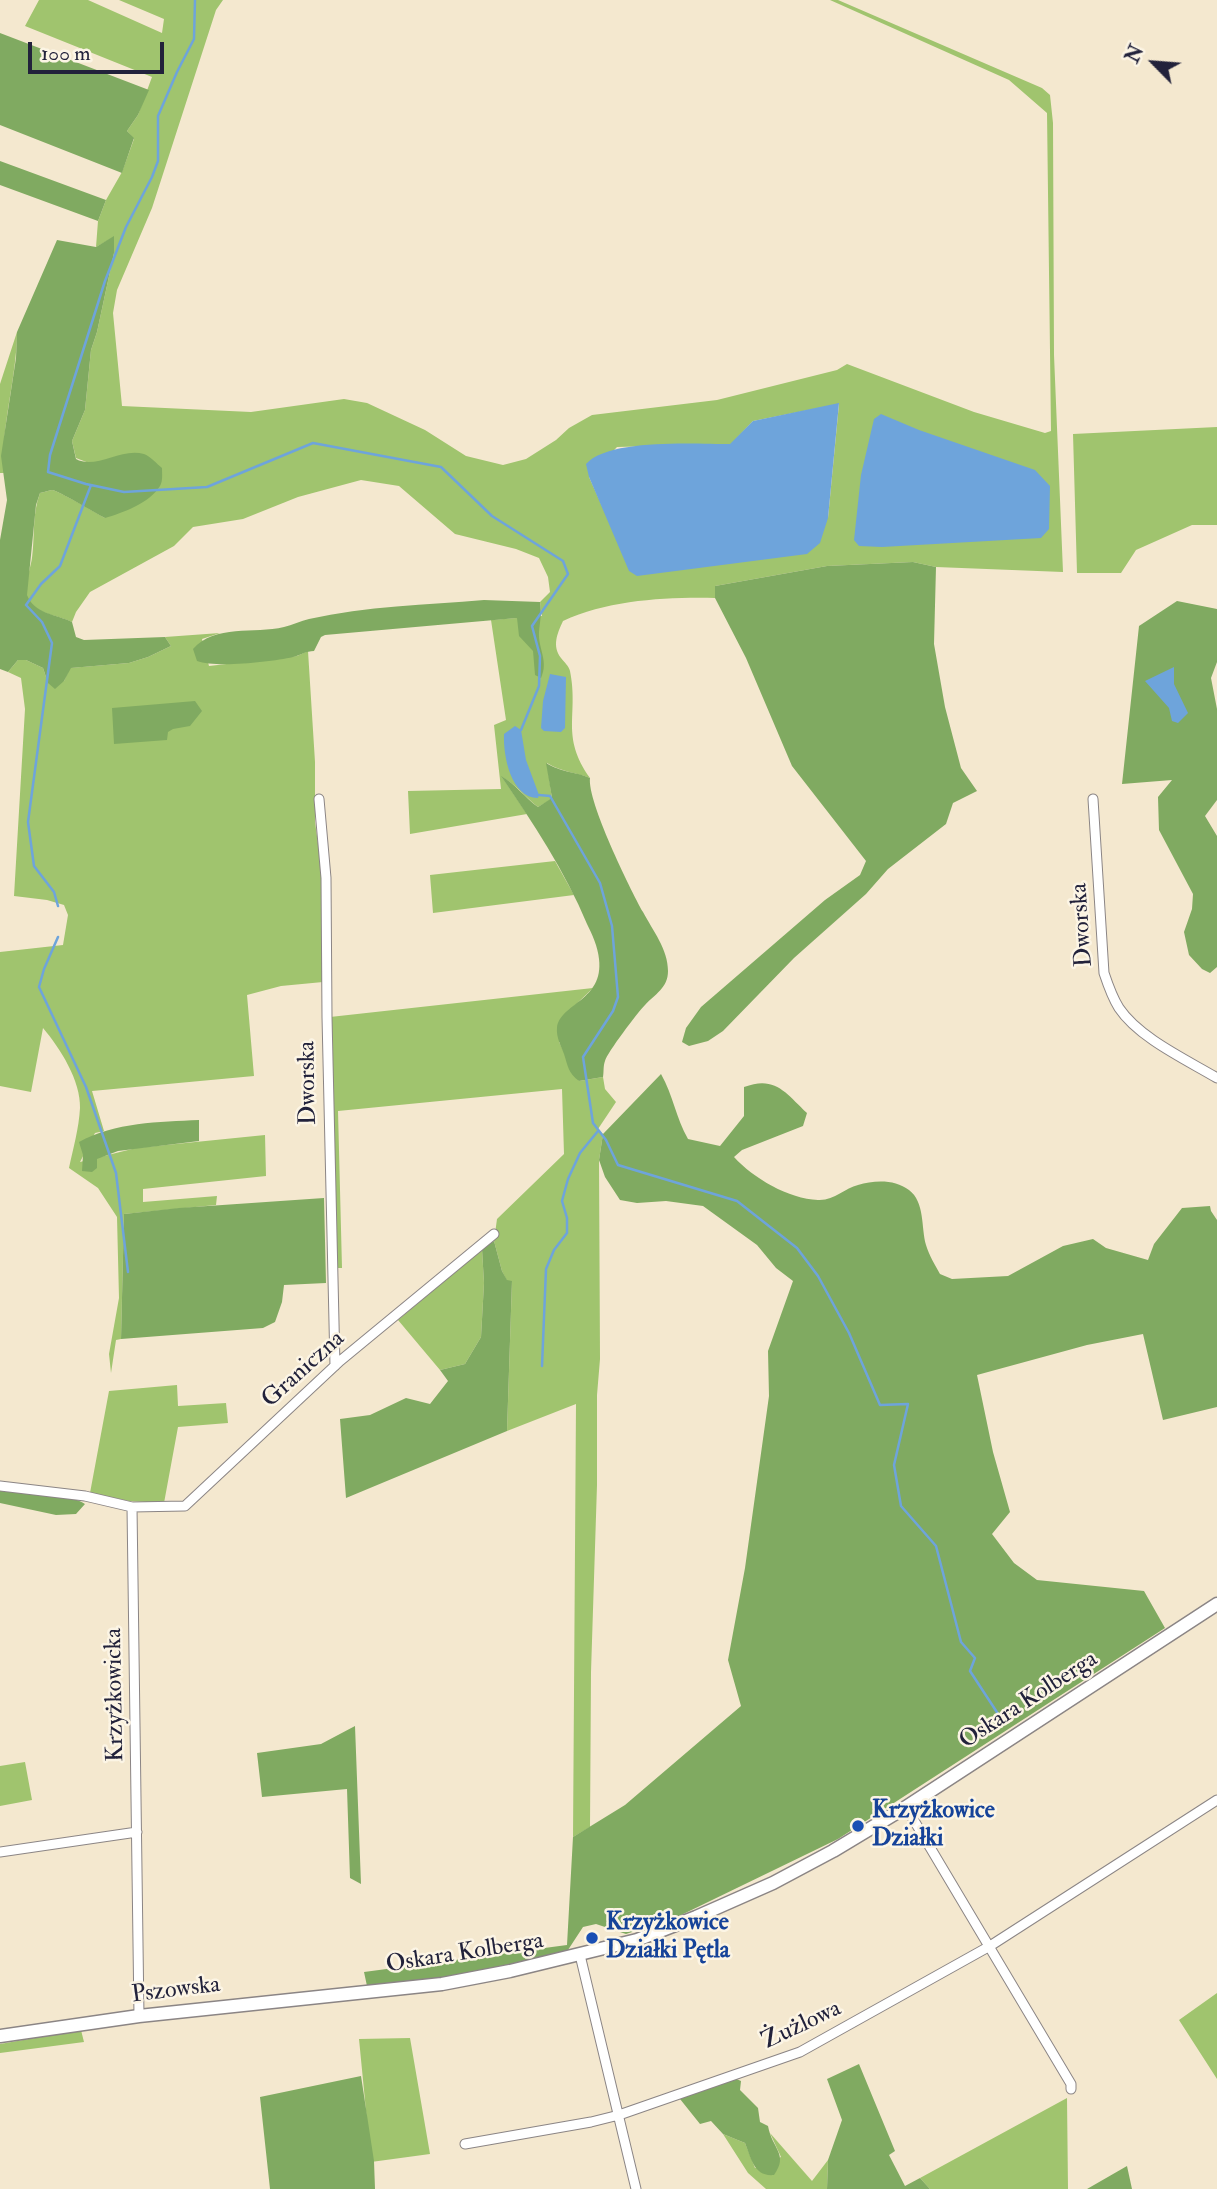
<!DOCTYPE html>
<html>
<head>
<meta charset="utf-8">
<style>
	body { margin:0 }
	#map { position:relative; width:1217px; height:2189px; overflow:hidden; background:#f4e8cf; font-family:"IM FELL Double Pica",serif }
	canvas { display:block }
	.north { position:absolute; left:1119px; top:28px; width:70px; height:70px; -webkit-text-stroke:5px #fcf5e5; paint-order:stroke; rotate:295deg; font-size:19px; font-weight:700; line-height:28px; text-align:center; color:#22223b }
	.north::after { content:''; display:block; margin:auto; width:24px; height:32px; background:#22223b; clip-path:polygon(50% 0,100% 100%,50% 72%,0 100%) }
	.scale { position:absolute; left:28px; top:42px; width:136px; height:32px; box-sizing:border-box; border:4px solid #22223b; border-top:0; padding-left:9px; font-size:21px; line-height:24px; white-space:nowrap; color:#22223b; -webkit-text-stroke:5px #fcf5e5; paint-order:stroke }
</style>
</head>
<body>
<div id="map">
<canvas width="1217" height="2189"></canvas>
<div class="north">N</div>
<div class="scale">100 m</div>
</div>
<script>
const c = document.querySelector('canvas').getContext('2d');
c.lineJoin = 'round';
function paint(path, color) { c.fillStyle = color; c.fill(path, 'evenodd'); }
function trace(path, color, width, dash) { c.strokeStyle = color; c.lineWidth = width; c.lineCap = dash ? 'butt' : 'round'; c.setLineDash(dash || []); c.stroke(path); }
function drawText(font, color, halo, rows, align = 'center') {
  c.font = font + ' "IM FELL Double Pica",serif'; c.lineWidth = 5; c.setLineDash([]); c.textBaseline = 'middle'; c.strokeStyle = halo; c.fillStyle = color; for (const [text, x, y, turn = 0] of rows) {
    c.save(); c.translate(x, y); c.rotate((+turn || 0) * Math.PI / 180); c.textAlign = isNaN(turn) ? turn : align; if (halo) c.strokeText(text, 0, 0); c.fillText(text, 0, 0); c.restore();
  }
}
paint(new Path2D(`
	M39,0H88L162,33L164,19L119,0H223L216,10L152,208L117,290L113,313L122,406L251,412L344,399L367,403L425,430L466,456L503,465L526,459L556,440L569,428L592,415L717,400L837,370L847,364L974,412L1045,433L1051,431L1047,113L1009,80L830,0H838L1042,88L1050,95L1053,123L1054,355L1063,572L936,567L913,562L827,566L715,586V598C665,597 609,600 563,621C557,634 552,646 561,658C564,662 569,666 570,671C579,716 560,735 590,778C575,772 561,772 547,763L552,799L538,807C526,798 516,784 502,777L527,814L410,834L408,791L501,789L494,725L506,720L491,620L542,616L540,602L550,592L548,577L539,558L516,549L455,534L399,486L361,480L298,497L243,519L193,527L174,546L90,592L76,612L72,622C60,616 43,615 32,605C20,594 30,572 32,558C35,536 32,514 40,493C42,493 50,490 52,490C57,490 98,514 105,518L89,463L76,458L72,441L85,410L91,350L97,332L114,253V237L96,247L98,221L106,200L122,172L134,139L127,131L138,115L152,77L25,26ZM839,404L828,518L602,506L589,477L617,447L731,444L753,421Z
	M17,332C17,378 0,429 4,473H0V384Z
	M1217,427V525H1192L1136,550L1121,573H1077L1073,434Z
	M220,633L202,639L209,666L297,656L308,651L315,762V822L321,865L323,982L281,986L247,995L254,1076L92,1091L104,1131L95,1133L80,1162L136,1148L265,1135L266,1176L143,1189V1202L217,1196L216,1205L124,1214L121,1339L116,1340L111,1373L109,1354L119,1298L117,1217L98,1188L69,1168C73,1149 79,1128 80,1108C81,1081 60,1048 43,1028L31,1092L0,1086V952L63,945L68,915L64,905L47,900L14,896L25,709L21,678L8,672L18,660H26L43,668L48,683L64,681L70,668L129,663L148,657L171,646L165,637Z
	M555,861L574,895L433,913L430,875Z
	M593,988L566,1014L559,1042L579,1081L603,1077L605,1089L616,1102L598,1129L603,1134L599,1160L600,1359L597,1395V1485L591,1672L590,1827L573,1837L576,1404L507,1431L512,1281H507L502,1271L494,1241L497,1219L564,1154L562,1089L338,1111L342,1268H335L330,1017Z
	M482,1249L484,1283L481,1337L465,1364L440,1370L398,1320Z
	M177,1385L178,1406L226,1403L228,1423L178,1427L164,1503L129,1501L90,1493L109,1391Z
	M25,1762L32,1800L0,1806V1766Z
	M1217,1993V2079L1179,2020Z
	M81,2030L84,2042L0,2053V2044Z
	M410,2038L430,2154L371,2162L359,2039Z
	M1067,2098L1068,2189H930L920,2178Z
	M770,2133L812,2181L828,2160L827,2189H766L748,2173L723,2134L745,2143L755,2168L781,2157Z`), '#a0c46e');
paint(new Path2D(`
	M0,33L149,90L138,115L127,131L134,138L122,173L0,125Z
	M0,161L106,200L98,221L0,185Z
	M114,236V253L97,332L91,350L85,410L72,441L76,459C96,470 121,447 144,454C150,456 157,464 162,468C162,474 163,481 160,486C150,503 122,513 105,518C97,514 57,490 52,490C50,490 42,493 40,493L36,505L27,595C34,614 56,614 72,622L76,637L84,640L165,637L171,646L148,657L129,663L71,668L64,681L55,689L48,683L43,668L26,660H18L8,672L0,669V540L7,500L1,456L16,358L17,332L57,240L96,247Z
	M913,562L936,567L934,644L945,707L961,768L977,791L953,803L946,824L888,869L866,894L794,958L723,1031L708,1041L689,1046L682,1042L686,1028L701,1007L825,900L860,875L866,861L792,766L746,658L715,598V586L827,566Z
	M484,600L540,602C542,613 540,621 539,632C538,649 549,661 541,678L535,675L533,651L519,636L517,618L325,635L321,637L314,651C306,651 301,655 293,657C271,662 216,668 197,661L193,649C215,624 254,634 284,627C292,625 301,621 309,619C366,606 427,605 484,600Z
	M1177,601L1217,609V662L1211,678L1217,709V800L1205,816L1217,836V967L1210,973L1202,969L1189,955L1184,932L1192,909L1193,894L1159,830L1158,797L1172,780L1122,784L1139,626Z
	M195,701L202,711L190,726L173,729L168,732L167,740L114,744L112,708Z
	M546,763C563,773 573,771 590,778C587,801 630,889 643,912C653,931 668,949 668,971C668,988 655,994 645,1005C638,1012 607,1053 605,1061C603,1066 604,1072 603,1077L579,1081C568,1073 568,1066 564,1054C561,1046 556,1037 557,1028C560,1003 604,1001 599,959C598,947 592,934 587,924C565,871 533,823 501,776C516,784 525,798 538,807L552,798Z
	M661,1074C673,1095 676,1118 688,1139L720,1146L744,1116V1087C775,1075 786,1093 807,1113L803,1126L742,1150L734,1157C753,1178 789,1199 818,1200C834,1201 845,1188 858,1185C874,1180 895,1179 909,1190C925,1202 921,1227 926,1245C929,1255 935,1265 940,1274L952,1279L1008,1276L1063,1246L1093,1239L1106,1248L1148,1260L1154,1244L1182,1208L1210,1206L1211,1211L1217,1220V1407L1163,1420L1143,1334L1087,1345L977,1375L993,1452L1010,1512L992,1534L1014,1563L1037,1580L1144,1591L1165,1628L838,1839L675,1918L626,1934L596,1924L583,1927L566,1953L444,1978L367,1986L364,1972L567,1945L573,1837L625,1805L741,1706L728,1660L745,1568L769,1396L768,1351L793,1281L776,1268L757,1245L703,1206L666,1201L637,1203L620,1200L605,1177L599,1160L603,1134Z
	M199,1120V1141L118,1151L97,1159V1168L92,1172L82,1171L83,1155L79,1142C115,1122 159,1122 199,1120Z
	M324,1198L326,1283L284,1285L282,1302L275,1322L263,1328L121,1339L124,1214L179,1208Z
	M494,1241L502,1271L507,1280L512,1281L507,1431L346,1498L340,1419L370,1415L406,1398L430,1404L448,1381L440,1370L465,1364L481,1337L484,1283L482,1249Z
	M0,1490C19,1492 72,1494 85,1504L76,1514L56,1515L0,1503Z
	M355,1726L361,1884L350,1878L347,1789L262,1797L257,1753L321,1744Z
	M859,2064L895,2151L889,2155L905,2186L920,2178L930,2189H827L828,2160L842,2120L827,2079Z
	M361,2076L374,2161L375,2189H270L260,2097Z
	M734,2078L741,2081L740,2090L758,2108L760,2122L768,2126C772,2149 789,2154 774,2175C754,2177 751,2158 745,2143L723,2134L711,2121L700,2124L680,2099Z
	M1127,2166L1132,2189H1087Z`), '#80aa61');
paint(new Path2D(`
	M839,403L828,518L820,543L807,554L637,576L629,571L589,477L586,464C609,438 695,444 730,444L753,421Z
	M881,414L919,430L1035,470L1050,486L1049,529L1041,538L882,547L859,546L854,540L861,475L874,419Z
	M1174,667V684L1188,713L1178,723L1172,721L1169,708L1145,681Z
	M550,674L566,677L565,728L561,732L544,731L541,728L543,701Z
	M515,726L521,730L526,760L539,795L538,798C511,798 503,756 504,734Z`), '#6ea4db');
trace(new Path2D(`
	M195,0L194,39L177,72L158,116V161L152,177L126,227L105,281L50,455L48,472L86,484L124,492L207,487L313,443L441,467L492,516L563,561L568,574L532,626L540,656L539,686L521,730
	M539,795L550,796L600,883L612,926L618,997L613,1011L583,1057L593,1123L606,1140L618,1165L737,1201L797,1248L818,1276L849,1333L880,1405L908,1404L894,1465L901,1506L936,1546L961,1642L975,1658L970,1671L1004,1723
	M58,906L54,892L34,866L28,822L52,643L42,622L26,605L41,584L60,566L91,485
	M58,937L44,969L39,987L86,1087L116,1173L128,1272
	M542,1366L546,1269L554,1250L567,1233V1218L562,1201L568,1179L580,1153L598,1131`), '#6ea4db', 2.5);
const street = new Path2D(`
	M319,799L326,878L327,1017L335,1366
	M1093,799L1104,973C1108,985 1112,997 1119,1008C1139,1038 1187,1060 1217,1078
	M0,1486L85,1496L132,1507L139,2016
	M132,1507L185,1506L340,1361L494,1234
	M906,1807L1071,2084V2089
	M0,1852L137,1832
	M580,1955L636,2189
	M465,2144L591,2122L619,2115L800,2052L990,1946L1217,1800`);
const secondary = new Path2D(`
	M0,2036L139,2016L442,1984L510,1971L637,1940L696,1917L773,1883L833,1851L906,1807L1217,1604`);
trace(street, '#8b8585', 11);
trace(secondary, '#8b8585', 15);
trace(street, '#fff', 9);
trace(secondary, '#fff', 12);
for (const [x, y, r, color] of [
	[858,1826,7,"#1a4fb4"],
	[592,1938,7,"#1a4fb4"]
]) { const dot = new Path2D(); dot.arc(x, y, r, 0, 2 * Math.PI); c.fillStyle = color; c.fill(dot); trace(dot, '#fcf5e5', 2.5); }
drawText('24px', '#22223b', '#fcf5e5', [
	["Dworska",1083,925,-94],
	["Dworska",309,1083,-91],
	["Graniczna",304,1370,-42],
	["Krzyżkowicka",116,1695,-91],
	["Oskara Kolberga",1029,1701,-33],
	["Oskara Kolberga",465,1954,-9],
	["Pszowska",176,1991,-7],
	["Żużlowa",802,2026,-25]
]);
drawText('bold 24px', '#164399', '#fcf5e5', [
	["Krzyżkowice",872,1812],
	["Działki",872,1840],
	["Krzyżkowice",606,1924],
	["Działki Pętla",606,1952]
], 'left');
</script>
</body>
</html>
